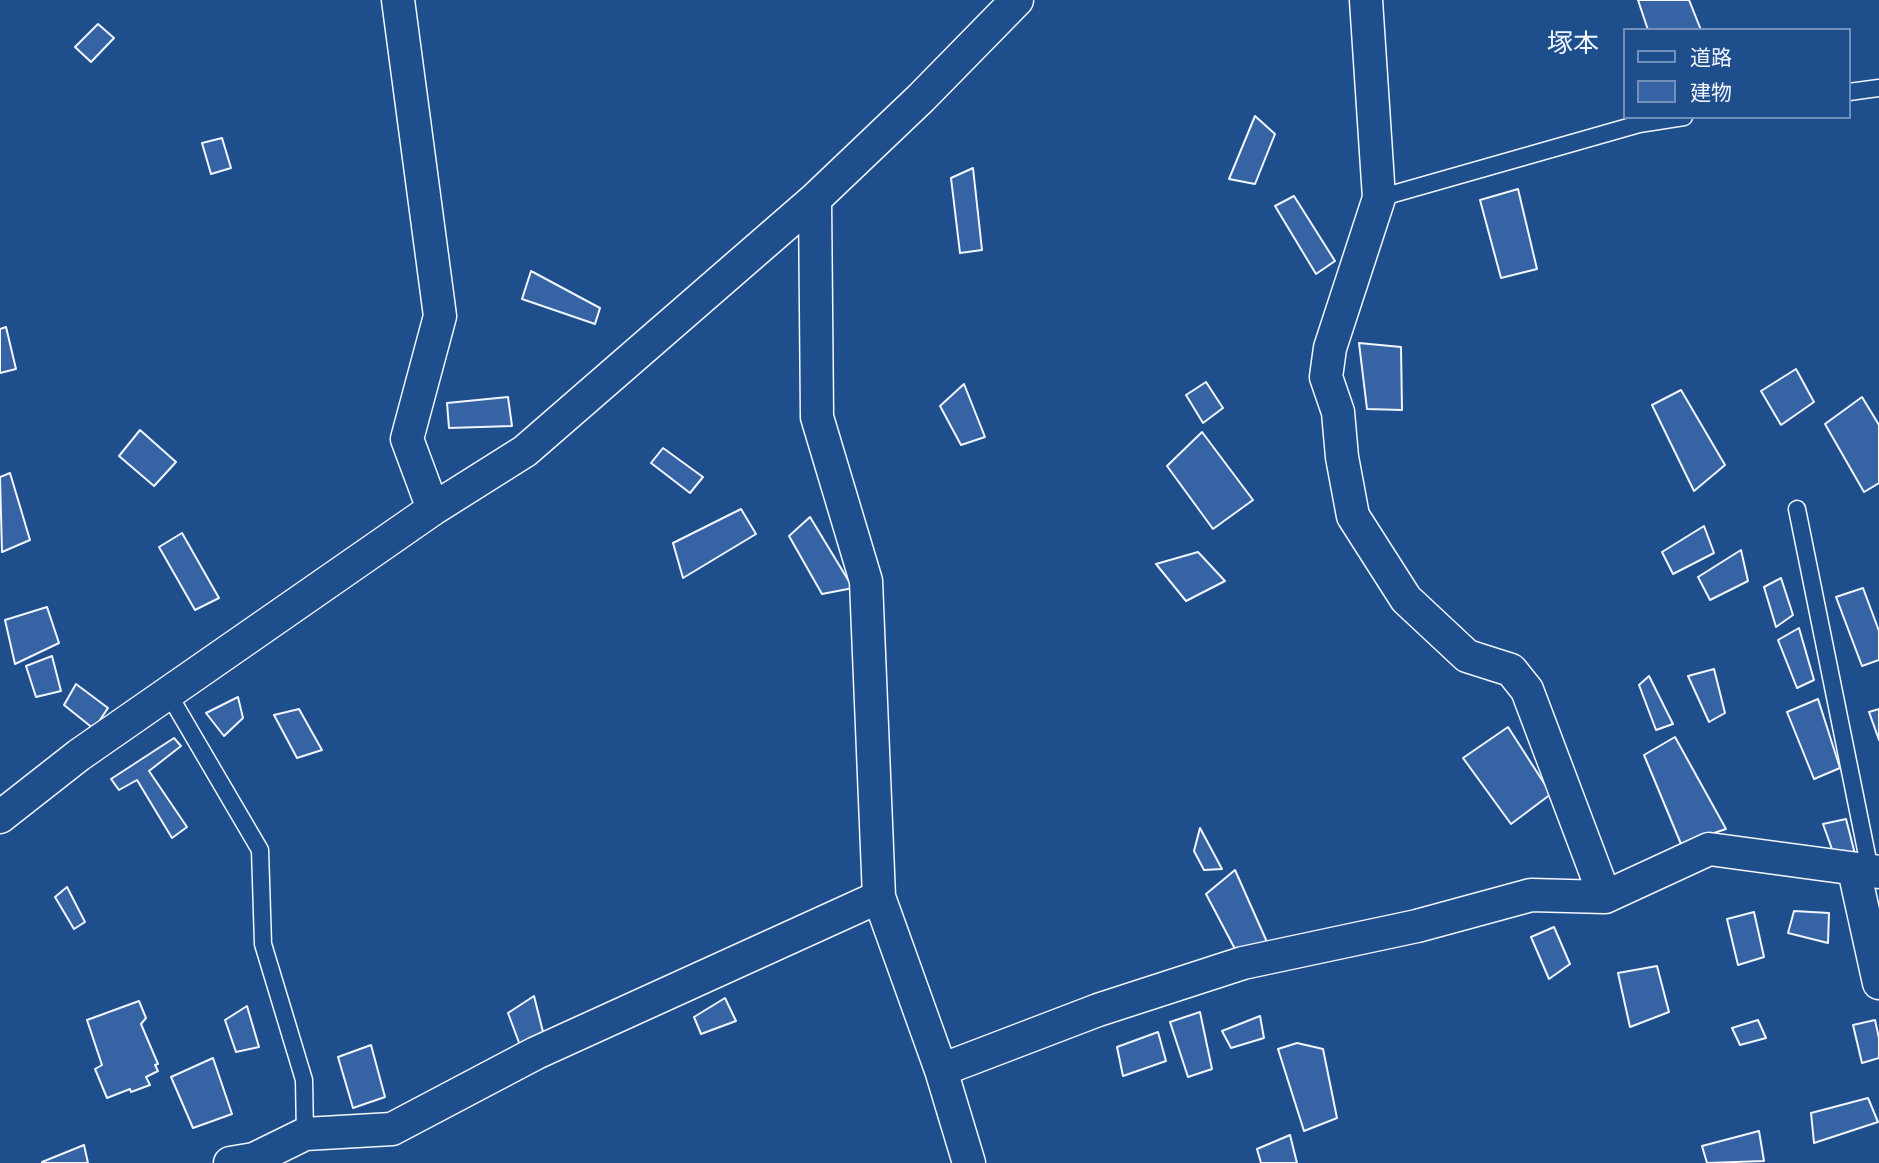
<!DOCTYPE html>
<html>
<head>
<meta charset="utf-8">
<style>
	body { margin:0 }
	#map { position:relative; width:1879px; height:1163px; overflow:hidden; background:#1f4e8c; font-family:Poppins,"Noto Sans JP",sans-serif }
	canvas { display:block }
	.legend { position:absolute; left:1623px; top:28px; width:228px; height:91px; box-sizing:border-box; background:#1f4e8c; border:2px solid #7391ba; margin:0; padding:9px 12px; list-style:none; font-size:21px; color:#f2f6ff }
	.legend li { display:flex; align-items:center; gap:14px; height:35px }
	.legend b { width:35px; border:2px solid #7391ba }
</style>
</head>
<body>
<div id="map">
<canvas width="1879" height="1163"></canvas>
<ul class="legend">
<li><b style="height:9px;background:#1f4e8c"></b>道路</li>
<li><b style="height:19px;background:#3563a3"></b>建物</li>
</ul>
</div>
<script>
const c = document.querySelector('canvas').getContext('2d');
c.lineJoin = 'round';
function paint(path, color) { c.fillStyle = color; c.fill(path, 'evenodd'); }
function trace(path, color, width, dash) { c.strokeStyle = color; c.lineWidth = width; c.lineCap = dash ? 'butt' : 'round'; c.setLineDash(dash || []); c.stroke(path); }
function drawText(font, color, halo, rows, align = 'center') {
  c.font = font + ' Poppins,"Noto Sans JP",sans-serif'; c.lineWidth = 5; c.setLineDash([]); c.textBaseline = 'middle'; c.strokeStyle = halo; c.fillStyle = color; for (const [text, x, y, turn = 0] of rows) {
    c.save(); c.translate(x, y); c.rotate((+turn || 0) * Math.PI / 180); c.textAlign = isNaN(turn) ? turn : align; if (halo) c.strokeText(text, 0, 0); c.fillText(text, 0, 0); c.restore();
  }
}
const building = new Path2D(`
	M1638,0H1689L1701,30H1648Z
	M98,24L114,38L91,62L75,47Z
	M1255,116L1275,134L1255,184L1229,179Z
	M222,138L231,168L211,174L202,143Z
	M973,168L982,250L960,253L951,178Z
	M1518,189L1537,269L1501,278L1480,200Z
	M1294,196L1335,261L1316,274L1275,206Z
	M531,271L600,308L595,324L522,299Z
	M6,327L16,369L0,373V329Z
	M1359,343L1401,347L1402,410L1367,409Z
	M1796,369L1814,402L1781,425L1761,391Z
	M1206,382L1223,408L1203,423L1186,395Z
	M964,384L985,437L961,445L940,406Z
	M1681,390L1725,465L1694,491L1652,405Z
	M508,397L512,426L449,428L447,403Z
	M1862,397L1879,425V483L1864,492L1825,424Z
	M140,430L176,462L154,486L119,456Z
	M1202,432L1253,500L1213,529L1167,466Z
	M663,448L703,477L690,493L651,463Z
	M10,473L30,540L2,552L0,477Z
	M741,509L756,534L683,578L673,543Z
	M810,517L853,588L822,594L789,536Z
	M1704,526L1714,553L1673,574L1662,552Z
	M182,533L219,598L195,610L159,547Z
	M1741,550L1748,581L1710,600L1698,577Z
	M1198,552L1225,581L1186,601L1156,564Z
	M1781,578L1793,615L1776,627L1764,587Z
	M1863,588L1879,631V660L1862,666L1836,597Z
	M47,607L59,643L15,664L5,620Z
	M1799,628L1814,680L1797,688L1778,640Z
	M52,656L61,691L36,697L26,666Z
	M1714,669L1725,713L1709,722L1688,676Z
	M1649,676L1673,724L1656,730L1639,685Z
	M76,684L108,708L94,729L64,705Z
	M238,697L243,718L224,736L206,713Z
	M1818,699L1840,768L1814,779L1787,712Z
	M299,709L322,750L297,758L274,715Z
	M1879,709V740L1869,712Z
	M1508,727L1551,794L1511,824L1463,758Z
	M1675,737L1726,829L1681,844L1644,755Z
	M174,738L181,746L149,771L187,827L172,838L137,780L119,790L111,779Z
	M1846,819L1855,854L1833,852L1823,824Z
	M1200,828L1222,869L1204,870L1194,851Z
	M1235,870L1267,942L1235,949L1206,894Z
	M67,887L85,922L74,929L55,897Z
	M1794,911L1829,913L1828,943L1788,933Z
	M1754,912L1764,957L1738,965L1727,919Z
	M1554,927L1570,964L1549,979L1531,937Z
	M1657,966L1669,1012L1630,1027L1618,973Z
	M534,996L545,1040L521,1048L508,1013Z
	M725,998L736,1021L701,1034L694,1017Z
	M139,1001L146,1018L141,1024L158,1064L155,1065L158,1071L146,1077L150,1085L131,1092L130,1089L107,1098L95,1069L102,1065L87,1020Z
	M247,1006L259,1047L236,1052L225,1020Z
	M1200,1012L1212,1069L1188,1077L1170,1022Z
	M1260,1016L1264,1038L1231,1048L1222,1031Z
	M1758,1020L1766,1038L1740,1045L1732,1028Z
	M1875,1020L1879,1038V1058L1862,1063L1853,1025Z
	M1158,1032L1166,1061L1123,1076L1117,1047Z
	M1297,1043L1323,1049L1337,1118L1304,1131L1278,1049Z
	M371,1045L385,1097L353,1108L338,1057Z
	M213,1058L232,1114L193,1128L171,1077Z
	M1868,1098L1878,1122L1814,1143L1811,1113Z
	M1759,1131L1764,1161L1707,1163L1702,1146Z
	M1290,1135L1297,1163H1261L1257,1149Z
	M84,1145L88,1163H42V1162Z`);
paint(building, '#3563a3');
trace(building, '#f2f6ff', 2);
const service = new Path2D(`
	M1849,92L1879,88
	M1379,198L1639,124L1684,117
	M1797,509L1870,870
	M168,693L260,850L263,944L304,1080L305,1134`);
const minor = new Path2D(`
	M398,0L440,316L407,439L433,509
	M1366,0L1379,198L1330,348L1326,377L1338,412L1342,457L1353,516L1406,599L1467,656L1511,670L1527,690L1605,897
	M815,199L817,417L866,581L879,897L941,1070L969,1163
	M0,817L79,755L433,509L525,451L815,199L921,98L1017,0
	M1854,870L1879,983
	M941,1070L1098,1010L1243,963L1417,926L1531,895L1605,897L1709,849L1879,872
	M230,1163L254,1159L305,1134L392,1129L536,1053L879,897`);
trace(service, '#f2f6ff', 19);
trace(minor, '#f2f6ff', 35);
trace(service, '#1f4e8c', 16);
trace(minor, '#1f4e8c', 32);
drawText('26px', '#f2f6ff', '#1f4e8c', [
	["塚本",1573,45]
]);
</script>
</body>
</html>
